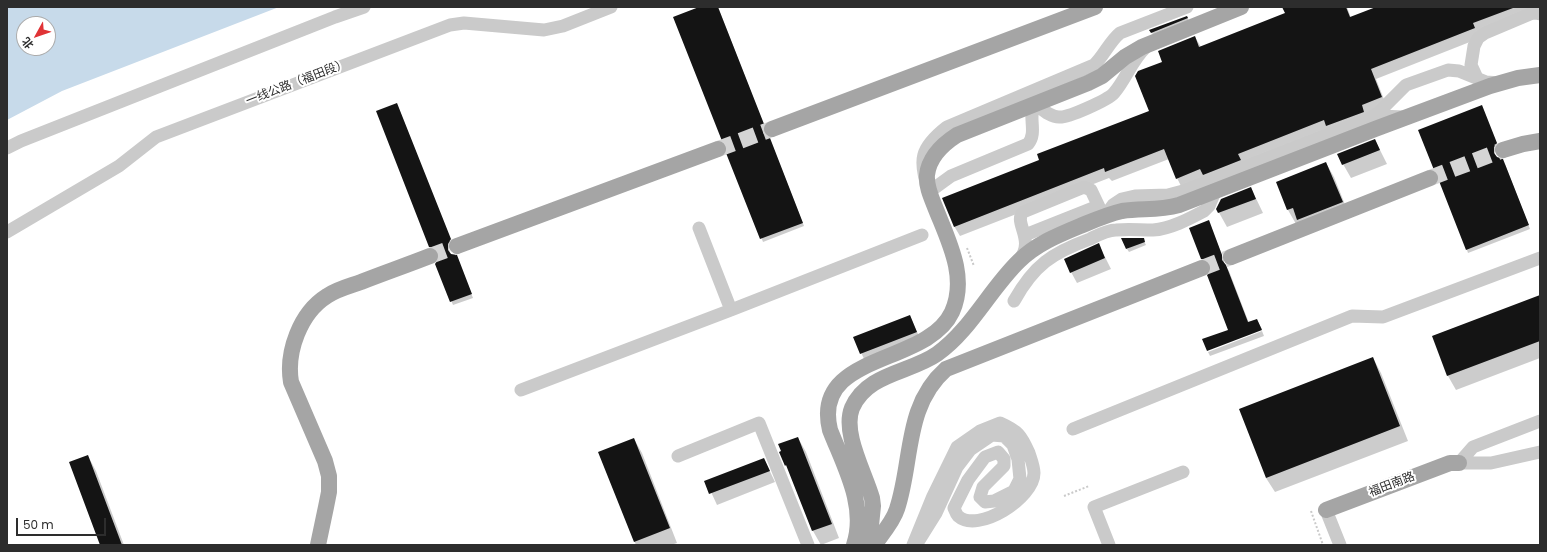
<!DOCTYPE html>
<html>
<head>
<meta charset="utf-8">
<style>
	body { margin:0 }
	#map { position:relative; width:1547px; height:552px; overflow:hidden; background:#fff; font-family:Poppins,"Noto Sans SC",sans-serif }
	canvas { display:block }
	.frame { position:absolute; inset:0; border:8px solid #2d2d2d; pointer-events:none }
	.north { position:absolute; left:16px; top:16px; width:40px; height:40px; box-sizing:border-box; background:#fff; border:1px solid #ababab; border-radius:50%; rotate:230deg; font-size:11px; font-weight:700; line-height:16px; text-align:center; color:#2d2d2d }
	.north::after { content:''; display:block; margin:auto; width:14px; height:18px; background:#e03336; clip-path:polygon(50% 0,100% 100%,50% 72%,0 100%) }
	.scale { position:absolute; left:16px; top:518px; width:90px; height:18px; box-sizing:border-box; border:2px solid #2d2d2d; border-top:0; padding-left:5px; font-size:12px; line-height:14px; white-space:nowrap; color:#2d2d2d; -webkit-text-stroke:3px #fff; paint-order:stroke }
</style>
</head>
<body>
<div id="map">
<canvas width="1547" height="552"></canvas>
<div class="frame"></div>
<div class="north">北</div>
<div class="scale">50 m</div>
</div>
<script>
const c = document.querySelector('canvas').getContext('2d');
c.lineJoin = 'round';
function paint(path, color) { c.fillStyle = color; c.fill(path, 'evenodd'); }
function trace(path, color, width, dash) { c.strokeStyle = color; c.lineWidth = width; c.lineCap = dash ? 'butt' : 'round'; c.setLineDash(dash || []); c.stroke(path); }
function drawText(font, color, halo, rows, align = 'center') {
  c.font = font + ' Poppins,"Noto Sans SC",sans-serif'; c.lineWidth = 4; c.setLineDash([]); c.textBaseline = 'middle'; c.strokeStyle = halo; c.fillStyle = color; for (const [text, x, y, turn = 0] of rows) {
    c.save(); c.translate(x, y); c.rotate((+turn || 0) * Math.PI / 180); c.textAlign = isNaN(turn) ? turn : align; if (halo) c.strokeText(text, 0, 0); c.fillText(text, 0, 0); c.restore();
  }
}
paint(new Path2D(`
	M7,7H279L62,91L7,120ZM24,24H48V48H24Z`), '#c7daea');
paint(new Path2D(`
	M702,7H718L765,128L764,135L771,142L804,226L763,242L728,152V147L723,140Z
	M1283,7H1347L1351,18L1379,7H1540V8L1480,38L1376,79L1387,107L1182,188L1177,178L1169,159L1112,181L1109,178L960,236L954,226L1040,161L1150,111L1163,62L1195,37L1201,47L1286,14Z
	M1187,17L1193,27L1158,43L1151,31Z
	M397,104L452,244L449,248L450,253L458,260L473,298L453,305L436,264L440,258V253L432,250L430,246Z
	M1483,110L1498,147L1495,151V157L1505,164L1530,229L1468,253L1467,250Z
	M1375,140L1387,164L1351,178L1343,164Z
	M1326,163L1334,177L1350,217L1296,224L1288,210L1277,182Z
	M1251,188L1263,213L1227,227L1217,209Z
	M1211,227L1224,260V264L1229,271L1249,323L1257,320L1262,329L1230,330L1211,265L1205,264L1202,258Z
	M1143,239L1146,245L1129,252L1127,249Z
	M1099,245L1111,269L1077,283L1071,272Z
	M1540,296V358L1456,390L1448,376L1433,336Z
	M910,316L922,343L867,365L854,338Z
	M1262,331L1264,336L1210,356L1208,352Z
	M1373,358L1381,373L1408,441L1275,492L1266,478Z
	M798,438L806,452L839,538L821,545L813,531L792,476L781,453Z
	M634,439L642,453L677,543L671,545H636L600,453Z
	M88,456L96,471L124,545H101Z
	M764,459L775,482L717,505L706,481Z`), '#0003');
paint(new Path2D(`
	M699,7H718L764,124L763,128V133L770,138L803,223L760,239L726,153L727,145L722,141L673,17Z
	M1282,7H1346L1350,17L1376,7L1513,8L1473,23L1475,28L1371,69L1382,97L1362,105L1364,112L1326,126L1324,120L1238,154L1241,160L1203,175L1200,169L1176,179L1164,149L1105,172L1104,168L954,227L942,198L1039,160L1037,154L1149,111L1135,76L1138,71L1162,62L1158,51L1195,36L1199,47L1285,13Z
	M1187,16L1188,18L1151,33L1149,30Z
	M397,103L451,239L448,244V250L451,254L457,255L472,294L450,302L435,264L439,258V252L436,248L429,247L376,111Z
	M1482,105L1497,143L1494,147V153L1497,157L1503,159L1529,225L1466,250L1439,181V175L1434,170L1418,130Z
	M1375,139L1380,150L1342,165L1337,154Z
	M1326,162L1343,202L1297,220L1293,208L1287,210L1276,182Z
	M1251,187L1256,199L1218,213L1216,209L1221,199Z
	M1209,220L1222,255V260L1226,265L1248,322L1257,319L1262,330L1207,351L1202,339L1228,330L1207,275L1211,270V265L1208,260L1201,259L1189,228Z
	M1121,238H1144L1145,242L1126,249Z
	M1099,243L1105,258L1070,273L1064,259Z
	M1540,295V341L1447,376L1432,336Z
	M910,315L917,332L860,354L853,337Z
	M1373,357L1400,426L1266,478L1239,409Z
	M798,437L832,524L812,531L786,465L785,466L779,452L781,451L778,444Z
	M634,438L670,528L634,542L598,452Z
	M88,455L122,545H100L69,462Z
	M764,458L770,471L709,494L704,481Z`), '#141414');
trace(new Path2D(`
	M718,149L772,129
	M1430,178L1503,150
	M430,256L457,246
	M1202,268L1231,257`), '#d5d5d5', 16, [16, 8]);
trace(new Path2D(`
	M967,248L974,266
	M1064,496L1089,486
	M1311,511L1323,545`), '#cacaca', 2, [2, 2]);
trace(new Path2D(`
	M1146,47C1132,60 1126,79 1114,93C1108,100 1068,118 1059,117C1050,117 1042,109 1035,104C1027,116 1038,132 1028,144L951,176L929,192C918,160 920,148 947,127L1094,65C1104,56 1109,42 1120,33L1187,7
	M1477,78L1471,65L1474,46L1478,38L1485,33L1530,14L1535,13L1540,14
	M1370,118L1379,112L1406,85L1448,70L1459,71L1486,82L1500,83
	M7,148L21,141L335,17L364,7
	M699,228L731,310
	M7,232L119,166L156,137L450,25L464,23L544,30L563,26L611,7
	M1025,235L1098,206
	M1019,260C1036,240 1013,223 1023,212L1084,187L1091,190L1100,209L1105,216L1113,205L1122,199L1135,196L1168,195L1183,191L1370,118L1380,116L1403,117
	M1014,301C1034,265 1052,253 1090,239C1098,235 1107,230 1116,230C1128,229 1140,230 1153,230C1170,229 1189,219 1204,211L1209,206L1215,192
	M521,390L731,310L922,235
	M1073,429L1352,316L1383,317L1540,258
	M678,456L759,423L808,545
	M1459,463L1473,447L1540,421
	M1459,463H1491L1540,452
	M1326,510L1340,545
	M913,545L933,496L957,447L980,431L1000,423C1018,431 1021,435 1029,453C1031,459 1034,467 1034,473C1034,498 978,534 958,516C956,514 955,510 954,508L968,480L985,457L998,452L1004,459V466L983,487L980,497L985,502L994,501L1014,491L1020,479L1018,459L1013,445L1004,436L992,435L970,450L957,467L936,513L916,545
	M1109,545L1094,507L1183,472`), '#cacaca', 13);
trace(new Path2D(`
	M772,129L1095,7
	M1503,150L1523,144L1540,141
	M457,246L718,149
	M1231,257L1430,178
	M1326,510L1450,463H1459
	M318,545L326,507L329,492V476L325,461L291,382C286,352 300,313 327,296C337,289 350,286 361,282C384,273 407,265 430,256
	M854,545C867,506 844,466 830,430C811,352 927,366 952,312C968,277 948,240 935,207C931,197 926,186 927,175C929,157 943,144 957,135L1088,83L1102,76L1125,57L1142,47L1241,7
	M869,545L873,506L872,498C865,473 842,433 852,408C867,373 910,373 937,354C970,331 990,289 1019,261C1037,243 1061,234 1085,224C1097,219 1109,214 1122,211C1142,208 1158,211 1179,205L1375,129L1490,86L1518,78L1540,75
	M874,545C882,534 893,522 897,509C913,461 904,406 946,369L1202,268`), '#a5a5a5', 16);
drawText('12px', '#2d2d2d', '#fff', [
	["一线公路（福田段）",297,83,-21],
	["福田南路",1392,485,-21]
]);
</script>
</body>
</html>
